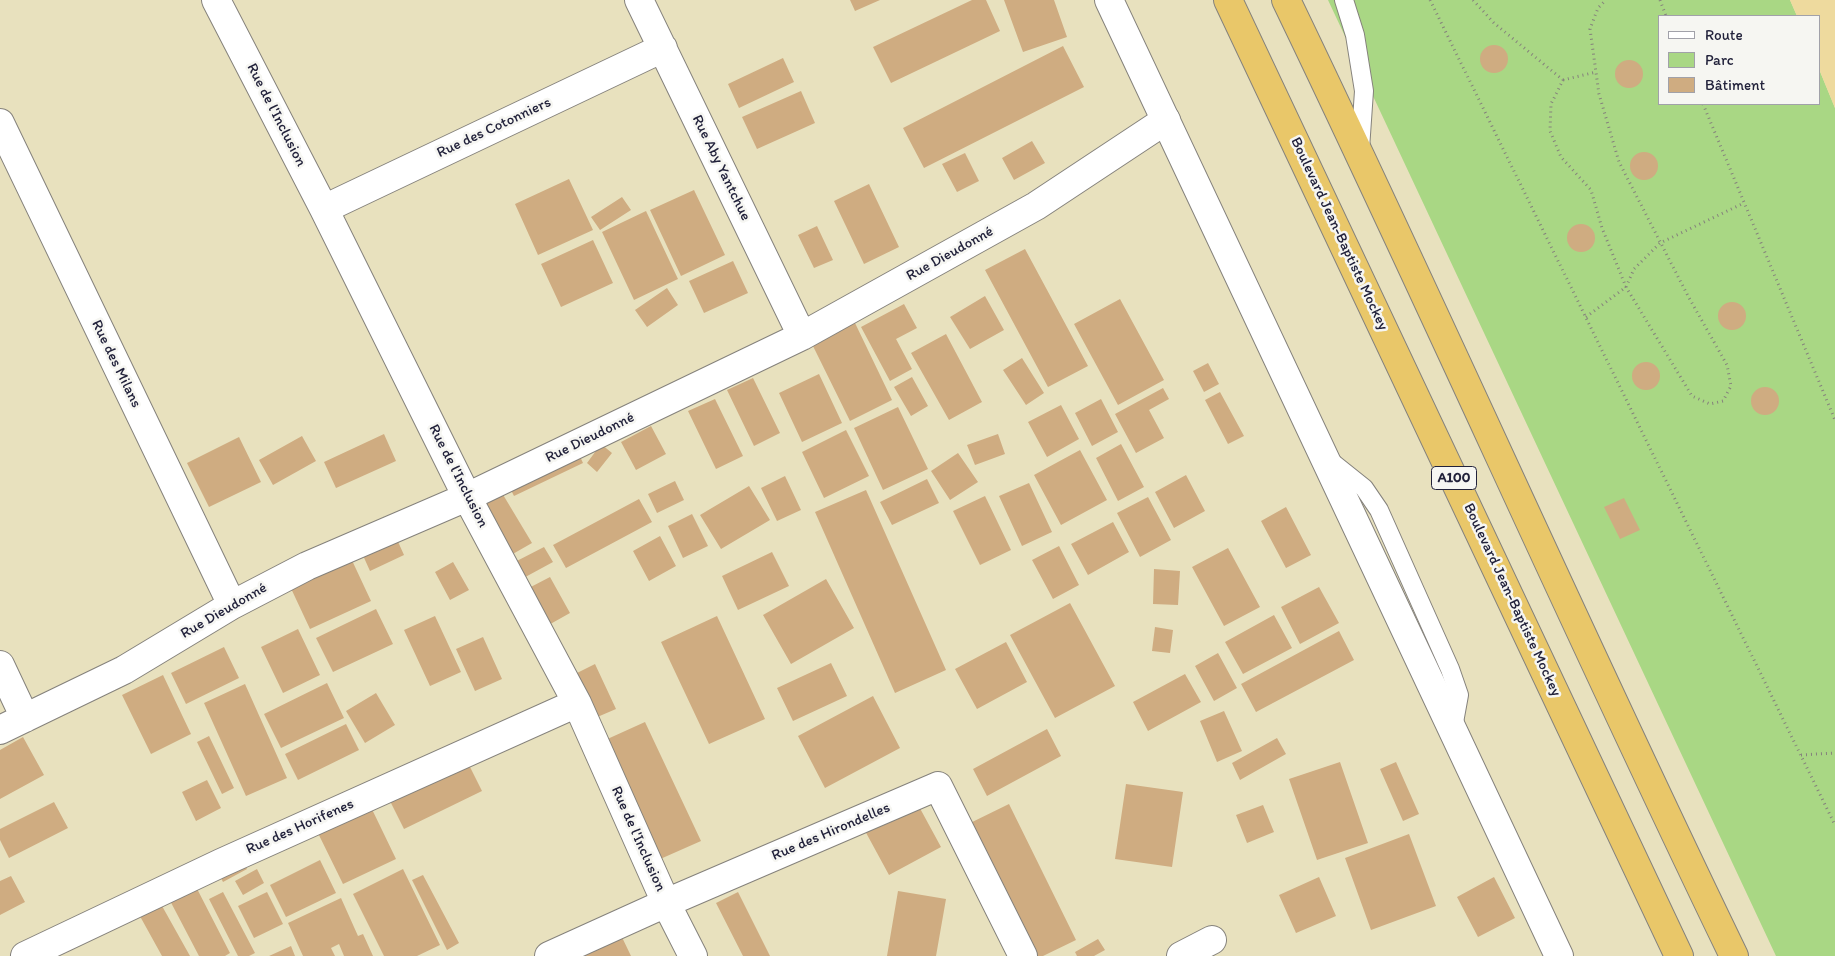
<!DOCTYPE html>
<html>
<head>
<meta charset="utf-8">
<style>
	body { margin:0 }
	#map { position:relative; width:1835px; height:956px; overflow:hidden; background:#e8e1be; font-family:Itim,sans-serif }
	canvas { display:block }
	.legend { position:absolute; left:1658px; top:15px; width:162px; height:90px; box-sizing:border-box; background:#f6f6f2; border:1px solid #a1a1a9; margin:0; padding:6px 9px; list-style:none; font-size:15px; color:#22223b }
	.legend li { display:flex; align-items:center; gap:10px; height:25px }
	.legend b { width:25px; border:1px solid #a1a1a9 }
</style>
</head>
<body>
<div id="map">
<canvas width="1835" height="956"></canvas>
<ul class="legend">
<li><b style="height:6px;background:#fff"></b>Route</li>
<li><b style="height:14px;background:#a9d784"></b>Parc</li>
<li><b style="height:14px;background:#cfac81"></b>Bâtiment</li>
</ul>
</div>
<script>
const c = document.querySelector('canvas').getContext('2d');
c.lineJoin = 'round';
function paint(path, color) { c.fillStyle = color; c.fill(path, 'evenodd'); }
function trace(path, color, width, dash) { c.strokeStyle = color; c.lineWidth = width; c.lineCap = dash ? 'butt' : 'round'; c.setLineDash(dash || []); c.stroke(path); }
function drawText(font, color, halo, rows, align = 'center') {
  c.font = font + ' Itim,sans-serif'; c.lineWidth = 5; c.setLineDash([]); c.textBaseline = 'middle'; c.strokeStyle = halo; c.fillStyle = color; for (const [text, x, y, turn = 0] of rows) {
    c.save(); c.translate(x, y); c.rotate((+turn || 0) * Math.PI / 180); c.textAlign = isNaN(turn) ? turn : align; if (halo) c.strokeText(text, 0, 0); c.fillText(text, 0, 0); c.restore();
  }
}
paint(new Path2D(`
	M1328,0H1790L1797,16H1659V104H1819V69L1835,108V956H1776Z`), '#a9d784');
paint(new Path2D(`
	M1790,0H1835V108L1819,69V16H1797Z`), '#eeda9e');
paint(new Path2D(`
	M850,0H880L855,11Z
	M972,0H986L1000,31L891,83L873,47Z
	M1004,0H1054L1067,37L1023,52Z
	M1480 59a14 14 0 1 1 28 0a14 14 0 1 1-28 0Z
	M1063,46L1084,87L924,168L903,128Z
	M783,58L794,82L739,108L728,84Z
	M1615 74a14 14 0 1 1 28 0a14 14 0 1 1-28 0Z
	M801,91L815,123L757,149L742,117Z
	M1032,141L1045,163L1014,180L1002,158Z
	M1630 166a14 14 0 1 1 28 0a14 14 0 1 1-28 0Z
	M965,153L979,181L957,192L942,164Z
	M569,179L593,230L538,255L515,204Z
	M869,184L899,247L864,264L834,201Z
	M694,190L725,255L681,276L650,210Z
	M622,197L631,210L600,230L591,217Z
	M646,211L678,279L634,300L602,232Z
	M1567 238a14 14 0 1 1 28 0a14 14 0 1 1-28 0Z
	M817,226L833,260L814,268L798,235Z
	M593,240L613,283L561,307L541,264Z
	M1025,249L1088,366L1048,387L985,270Z
	M733,261L748,293L704,313L689,281Z
	M667,288L678,305L647,327L635,310Z
	M985,296L1004,330L970,349L950,317Z
	M1120,299L1164,380L1118,405L1074,324Z
	M1718 316a14 14 0 1 1 28 0a14 14 0 1 1-28 0Z
	M904,304L917,328L896,339L912,369L890,381L861,327Z
	M855,323L892,400L850,421L812,344Z
	M946,334L982,402L949,420L911,353Z
	M1022,358L1044,393L1026,405L1003,370Z
	M1632 376a14 14 0 1 1 28 0a14 14 0 1 1-28 0Z
	M1208,363L1219,384L1204,392L1193,371Z
	M819,374L842,423L802,442L779,393Z
	M912,377L928,406L911,416L894,387Z
	M753,378L780,433L754,446L727,390Z
	M1751 401a14 14 0 1 1 28 0a14 14 0 1 1-28 0Z
	M1163,388L1169,399L1149,410L1164,438L1136,453L1115,414Z
	M1220,392L1244,436L1228,444L1205,400Z
	M715,399L743,456L716,469L688,411Z
	M1101,399L1118,432L1092,446L1075,413Z
	M1061,405L1079,439L1047,457L1028,422Z
	M898,407L928,469L883,490L854,428Z
	M651,426L666,454L636,470L621,442Z
	M846,430L869,476L824,498L802,452Z
	M384,434L396,461L336,488L324,462Z
	M998,434L1005,454L975,465L967,445Z
	M302,436L316,461L273,485L259,460Z
	M239,437L261,482L209,507L187,463Z
	M601,444L612,453L597,472L587,463Z
	M1121,444L1144,487L1118,501L1096,458Z
	M576,448L583,463L514,496L507,482Z
	M1080,450L1107,500L1061,525L1034,475Z
	M958,453L978,482L950,500L931,471Z
	M1186,475L1205,511L1174,528L1155,492Z
	M785,476L801,510L777,521L761,488Z
	M927,479L939,503L892,525L880,502Z
	M675,481L684,500L657,513L648,494Z
	M1029,483L1052,532L1022,546L999,496Z
	M749,486L770,520L721,549L700,515Z
	M499,488L532,543L511,555L478,501Z
	M866,490L946,670L895,693L815,512Z
	M985,496L1011,550L980,565L953,511Z
	M1148,497L1171,540L1140,557L1117,513Z
	M1624,498L1640,530L1620,539L1604,507Z
	M639,499L652,522L566,568L553,545Z
	M1286,507L1311,555L1286,568L1261,521Z
	M692,514L708,546L683,558L668,526Z
	M1113,522L1129,552L1088,575L1071,544Z
	M395,535L404,555L370,571L361,551Z
	M660,536L676,566L649,581L633,551Z
	M1059,546L1079,585L1053,599L1032,560Z
	M544,547L553,562L518,581L509,565Z
	M1228,548L1260,607L1224,626L1192,567Z
	M772,552L789,586L738,610L722,576Z
	M349,554L371,601L310,629L288,582Z
	M453,562L469,590L450,600L435,572Z
	M1154,569L1180,571L1178,605L1153,604Z
	M550,577L570,613L545,627L525,590Z
	M826,579L854,628L791,664L763,615Z
	M1319,587L1339,623L1300,644L1281,607Z
	M1070,603L1115,686L1055,718L1010,635Z
	M376,609L393,644L333,672L316,638Z
	M1274,615L1292,648L1243,674L1225,642Z
	M435,616L461,672L430,686L404,630Z
	M717,616L765,719L709,744L661,642Z
	M1155,627L1173,630L1170,653L1152,651Z
	M298,629L320,675L283,693L261,647Z
	M1339,631L1354,660L1256,712L1241,684Z
	M483,637L502,679L475,691L456,649Z
	M1006,642L1027,682L977,709L955,669Z
	M224,647L239,678L186,704L171,673Z
	M1218,653L1237,688L1214,701L1195,666Z
	M831,663L847,696L793,721L777,688Z
	M595,664L616,709L595,718L575,674Z
	M1185,674L1201,702L1148,731L1133,702Z
	M163,675L191,734L151,754L122,695Z
	M327,683L344,718L281,748L264,714Z
	M245,684L287,778L246,796L204,703Z
	M376,693L395,725L365,743L346,711Z
	M873,696L900,748L825,788L798,736Z
	M1224,711L1242,751L1217,762L1200,721Z
	M645,722L701,841L658,860L603,741Z
	M346,724L359,750L298,780L285,754Z
	M1047,729L1061,756L987,796L973,769Z
	M209,736L234,788L222,794L197,742Z
	M23,737L44,775L0,799V750Z
	M1277,738L1286,754L1240,780L1232,763Z
	M465,757L482,791L404,829L387,795Z
	M1340,762L1368,843L1317,860L1289,779Z
	M1396,762L1419,814L1403,821L1380,769Z
	M207,780L221,808L196,821L182,792Z
	M1126,784L1183,792L1172,867L1115,859Z
	M368,801L396,859L343,884L315,827Z
	M916,801L941,847L889,875L864,829Z
	M54,802L68,828L9,858L0,840V829Z
	M1009,804L1076,940L1043,956H1026L962,827Z
	M1263,805L1274,832L1247,843L1236,815Z
	M1409,834L1436,906L1371,930L1345,858Z
	M240,856L247,869L223,882L216,868Z
	M320,860L336,893L286,917L270,885Z
	M257,869L264,883L243,895L235,881Z
	M403,869L440,945L417,956H384L353,894Z
	M423,875L459,943L447,950L412,880Z
	M11,876L25,902L0,915V881Z
	M1319,877L1336,916L1296,933L1279,895Z
	M1494,877L1515,918L1478,937L1457,897Z
	M192,879L230,953L225,956H199L166,893Z
	M898,891L946,899L936,956H887Z
	M223,892L255,953L249,956H238L209,899Z
	M267,892L283,924L254,938L238,906Z
	M738,892L770,956H743L716,903Z
	M157,897L190,956H162L136,909Z
	M341,898L358,936L363,934L373,956H344L339,944L331,948L335,956H303L288,923Z
	M619,931L631,956H564Z
	M1098,939L1105,950L1094,956H1077L1075,952Z
	M291,946L295,956H269Z`), '#cfac81');
const service = new Path2D(`
	M1344,0L1355,35L1364,91L1360,149
	M1329,460L1364,488L1379,510L1450,669L1459,695L1453,728`);
const minor = new Path2D(`
	M216,0L324,209L467,497L577,703L666,903L693,956
	M639,0L802,336
	M0,123L232,605
	M324,209L663,48
	M0,665L25,718
	M0,730L124,670L232,605L307,566L467,497L802,336L1036,206L1166,120
	M25,956L221,863L577,703
	M549,956L666,903L938,786L1023,956
	M1181,956L1212,940`);
const tertiary = new Path2D(`
	M1109,0L1559,956`);
const trunk = new Path2D(`
	M1228,0L1679,956
	M1286,0C1439,317 1580,639 1734,956`);
trace(service, '#85827c', 20);
trace(minor, '#85827c', 30);
trace(tertiary, '#85827c', 30);
trace(trunk, '#85827c', 30);
trace(new Path2D(`
	M1430,0L1835,825
	M1473,0L1494,23L1563,80L1551,104L1550,131L1561,157L1591,190L1602,228L1626,287L1692,396L1710,404L1723,401L1731,386L1727,365L1688,296L1619,162L1599,94L1590,29L1598,8L1606,0
	M1660,0L1666,16
	M1563,80L1596,72
	M1703,104L1835,420
	M1586,317L1626,287L1634,269L1660,243L1744,203
	M1801,755L1835,753`), '#85827c', 3, [1, 4]);
trace(service, '#fff', 18);
trace(minor, '#fff', 28);
trace(tertiary, '#fff', 28);
trace(trunk, '#e9c769', 28);
for (const [x, y, w] of [
	[1454,478,45]
]) { const box = new Path2D(); box.roundRect(x - w / 2, y - 11.5, w, 23, 4); c.fillStyle = '#f6f6f2'; c.fill(box); trace(box, '#22223b', 1); }
drawText('bold 14px', '#22223b', null, [
	["A100",1454,478]
]);
drawText('15px', '#22223b', '#f6f6f2', [
	["Rue de l'Inclusion",276,115,63],
	["Rue des Cotonniers",494,128,-25],
	["Rue Aby Yantchue",721,168,64],
	["Boulevard Jean-Baptiste Mockey",1339,234,65],
	["Rue Dieudonné",950,254,-29],
	["Rue des Milans",116,364,64],
	["Rue Dieudonné",590,438,-26],
	["Rue de l'Inclusion",458,476,63],
	["Boulevard Jean-Baptiste Mockey",1512,600,65],
	["Rue Dieudonné",224,611,-30],
	["Rue des Horifenes",300,827,-24],
	["Rue des Hirondelles",831,832,-23],
	["Rue de l'Inclusion",638,839,66]
]);
</script>
</body>
</html>
